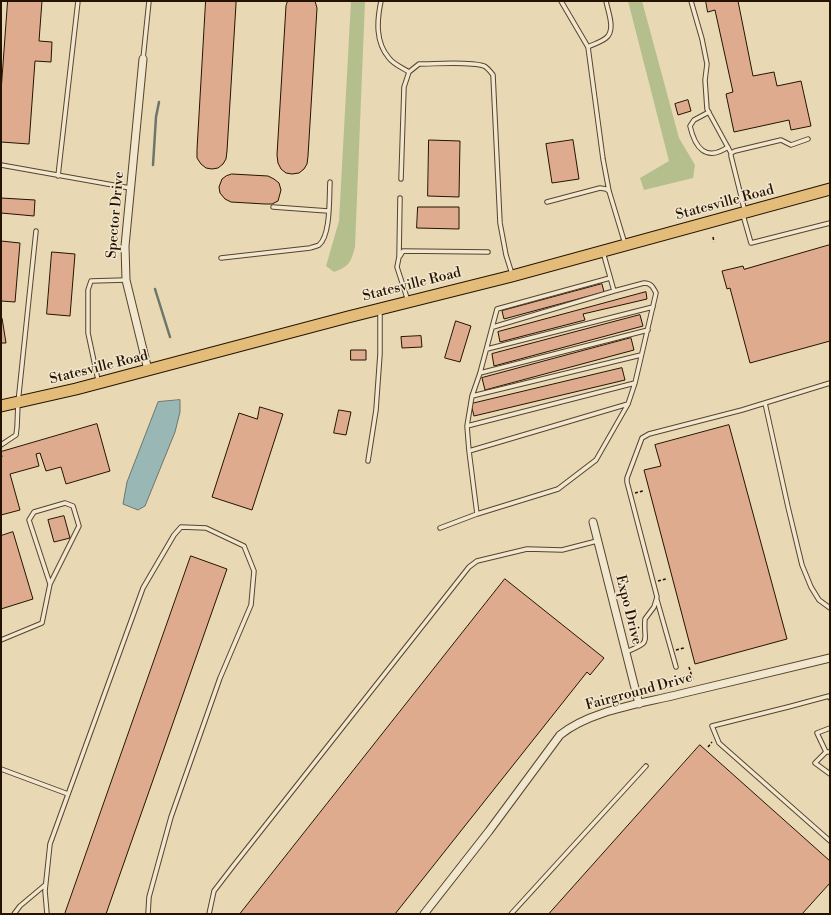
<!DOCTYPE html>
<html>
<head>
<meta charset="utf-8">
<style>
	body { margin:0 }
	#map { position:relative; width:831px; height:915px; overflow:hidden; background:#e9d8b4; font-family:"Libre Bodoni",serif }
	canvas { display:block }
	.frame { position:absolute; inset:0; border:2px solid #251300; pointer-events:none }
</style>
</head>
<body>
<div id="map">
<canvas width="831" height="915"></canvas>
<div class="frame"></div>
</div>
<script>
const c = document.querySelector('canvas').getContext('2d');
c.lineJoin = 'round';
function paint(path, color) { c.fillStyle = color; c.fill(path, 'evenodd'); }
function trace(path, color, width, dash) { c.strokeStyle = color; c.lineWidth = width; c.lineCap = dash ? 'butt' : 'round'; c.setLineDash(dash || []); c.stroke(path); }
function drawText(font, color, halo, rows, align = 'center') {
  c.font = font + ' "Libre Bodoni",serif'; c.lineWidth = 3; c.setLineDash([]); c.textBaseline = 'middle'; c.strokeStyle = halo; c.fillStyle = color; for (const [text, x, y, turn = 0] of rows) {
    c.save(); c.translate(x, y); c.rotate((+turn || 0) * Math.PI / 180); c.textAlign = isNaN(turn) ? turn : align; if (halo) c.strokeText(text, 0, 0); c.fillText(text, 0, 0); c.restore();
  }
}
paint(new Path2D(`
	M351,1H365L355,247C351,262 349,267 334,272L326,266L339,221Z
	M628,1H642L679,138L695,165L693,178L644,190L640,178L669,161Z`), '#b5bf8e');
const water = new Path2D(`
	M180,400V412L175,432L145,506L138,510L123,504L127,482L158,402Z`);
paint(water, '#99b8b5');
trace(water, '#6b766d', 1);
trace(new Path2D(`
	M153,165L156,117L159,102
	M155,289L170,337`), '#6b766d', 2.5);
const building = new Path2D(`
	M8,1H42L39,41L52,42L51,62L35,61L29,144L1,142V92Z
	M206,1H236V4L227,151L226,159L223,164L218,168L212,169L206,168L201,164L197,158V150Z
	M288,1H315L317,8L308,156L307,164L304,169L299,173L292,174L286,173L281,169L278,163L277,155L286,6Z
	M706,1H738L753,76L774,72L777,86L801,81L811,126L791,130L789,120L734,132L726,94L733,92L715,10L708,12Z
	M688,100L691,111L678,115L675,104Z
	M429,140L460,141L459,197L428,196Z
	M573,140L579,179L552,183L546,144Z
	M232,174L268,176L274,179L279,183L281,190L278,201L272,204H265L231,202L225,199L220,193L219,187L222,179L226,176Z
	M1,198L35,200L34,216L1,213Z
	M418,207H459V229L417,228Z
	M1,241L20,243L15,302L1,301Z
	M830,245V341L750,363L730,288L727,289L722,271L743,266L744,269Z
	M52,252L75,254L70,316L47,314Z
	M602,284L604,292L504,319L502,311Z
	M646,292L647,299L583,314L585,320L500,342L498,332Z
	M640,315L643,326L494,366L492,354Z
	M1,318H2L6,343H1Z
	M456,321L471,326L460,362L445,358Z
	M421,336L422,347L402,348L401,337Z
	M631,338L634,350L485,390L482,378Z
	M351,350H366V360H351Z
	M622,368L625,380L474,416L471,404Z
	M260,407L283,414L252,510L212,497L239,413L257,419Z
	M339,410L351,412L346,435L334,433Z
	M97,424L110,471L66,484L61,467L46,471L40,453L36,454L39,466L10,474L20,510L1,515V458L2,457L1,452Z
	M729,425L787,639L695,664L644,470L661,466L655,445Z
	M64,516L70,538L54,542L48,520Z
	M13,532L33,599L1,609V536Z
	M191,556L227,569L106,914H65Z
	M505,579L604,658L590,675L587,672L395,914H240Z
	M700,745L830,861V883L802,914H549Z`);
paint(building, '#deab8f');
trace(building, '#251300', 1);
const lane = new Path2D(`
	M381,1C377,20 375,42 389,58C393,64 403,68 409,72
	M561,1L588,47L603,159L609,191
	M691,1L702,39L707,64L705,80L707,109L731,153
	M588,47C594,44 601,42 606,38C616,30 608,12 606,1
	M143,59L149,1
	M709,112L694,120L690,126C695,148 706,162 728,147
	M1,165L130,188
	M58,176L78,1
	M401,179L404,87L409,72L419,64C435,64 470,61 484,66C488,68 490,71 493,75L500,223L506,255L512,274
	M400,198L399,257L397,267L408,301
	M547,202L600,188L606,189L609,191L625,244
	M273,207L328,211
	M745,212L731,156V153L735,151L781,140L791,145L808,139
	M743,215L751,243L830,223
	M400,256L403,251L488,252
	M221,258L310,248C313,247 317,246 319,245C331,235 329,197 330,182
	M610,278L497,309L480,373L472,396L467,426L635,383
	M493,327L614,291
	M487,349L653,307
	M480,373L648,330
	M98,380L88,333V290L91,281L126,280
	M472,396L641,355
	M765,403L788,507L802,565L811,587L819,600L830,608
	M467,426L469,451
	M1,445L16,435L17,427L18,403L36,231
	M368,461L376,410L380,354V310
	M477,514L469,451L628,404
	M440,528L477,514L558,489L596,460L628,404L635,383L656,293C653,287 651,283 644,283L614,291L603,252
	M657,600L676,667
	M1,640L42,623L50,584L79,526L73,506L65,503L34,512L29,520L50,584
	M626,652C653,641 643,643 645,619L654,607L657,597L627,482V478L642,438L649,434L742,410L830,383
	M830,698L829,696L788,707L712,726L719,743L830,841
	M826,752L817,733L830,728
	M830,752H826L815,763L830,774
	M1,769L68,794
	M14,914L20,906L45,885
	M47,914L45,891L50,844L143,588L174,535L181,527L206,528L244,546L254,571L251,605L220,678L171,817L149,897L148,914
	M209,914L214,891L234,865L469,567L477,561L527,549L562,550L597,541
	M511,914L646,766`);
const street = new Path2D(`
	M143,59L125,246L126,280L148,370
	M593,522L639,704
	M424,914L489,831L560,735C591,710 641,704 680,694C730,682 780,670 830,658`);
const primary = new Path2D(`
	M1,406L76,389L348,317L512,276L830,189`);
trace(lane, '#56442d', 5.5);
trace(street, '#56442d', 9);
trace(primary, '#251300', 13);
trace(new Path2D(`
	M713,237L714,242
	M635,493L643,491
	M658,581L666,579
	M676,650L684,648
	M689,667L693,680
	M708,747L712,742`), '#251300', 1.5, [3, 2]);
trace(lane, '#f1e6ce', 3.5);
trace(street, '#f1e6ce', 7);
trace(primary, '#e4bc7a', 11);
drawText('14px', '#251300', '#f1e6ce', [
	["Statesville Road",725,203,-15],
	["Spector Drive",116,215,-85],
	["Statesville Road",412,285,-14],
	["Statesville Road",99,368,-14],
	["Expo Drive",628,610,76],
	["Fairground Drive",639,692,-15]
]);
</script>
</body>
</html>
